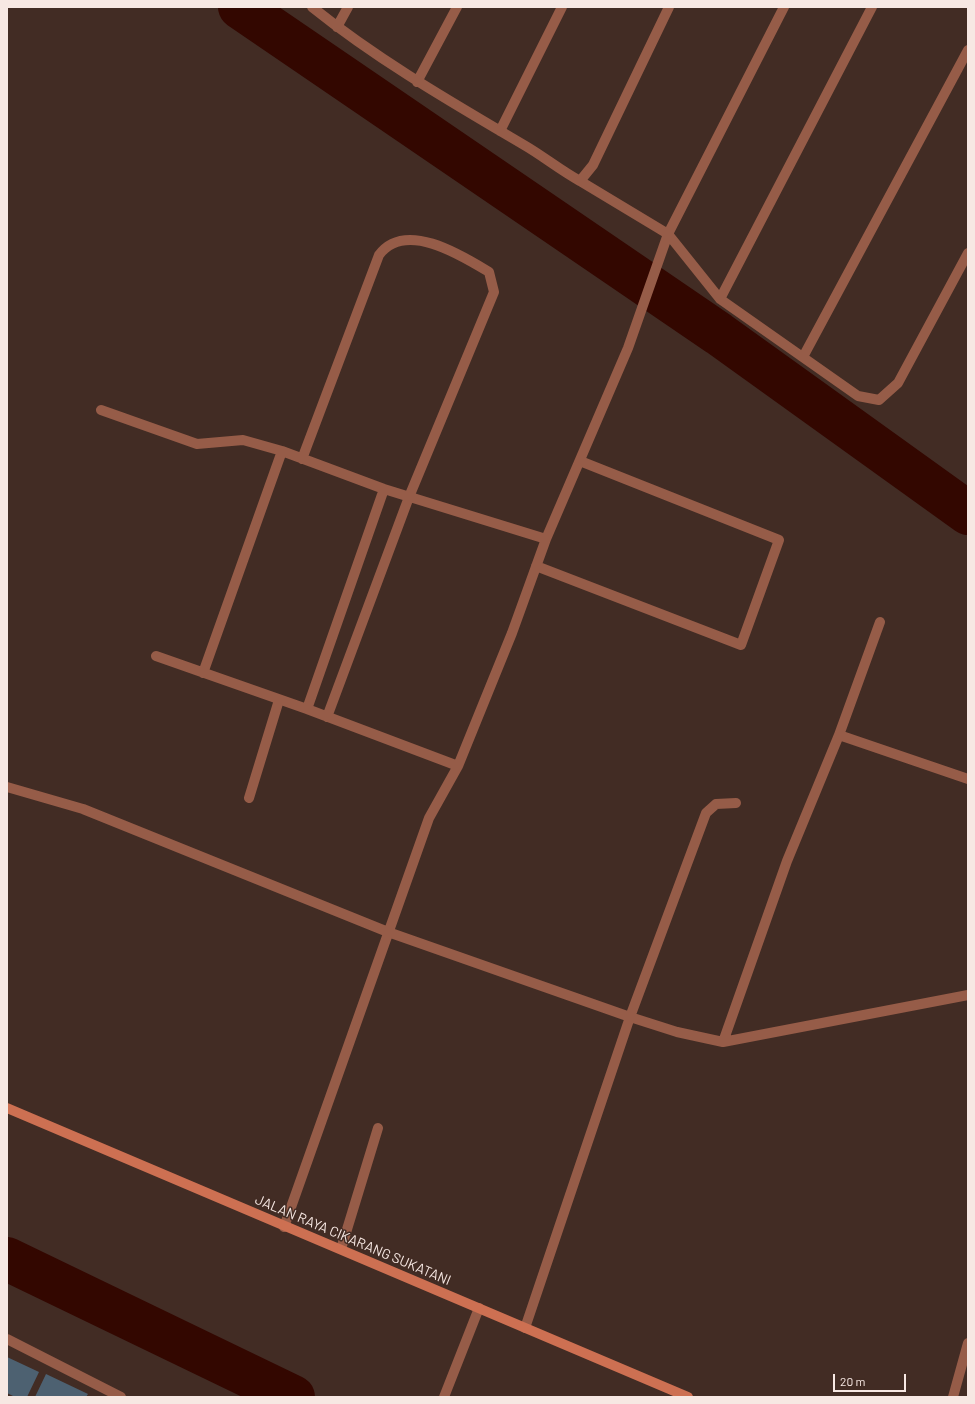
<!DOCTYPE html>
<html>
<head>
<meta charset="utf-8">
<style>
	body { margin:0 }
	#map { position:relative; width:975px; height:1404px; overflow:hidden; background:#422c24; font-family:Barlow,sans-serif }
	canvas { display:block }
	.frame { position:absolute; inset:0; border:8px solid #f7e8e3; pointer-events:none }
	.scale { position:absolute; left:833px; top:1374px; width:73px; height:18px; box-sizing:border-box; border:2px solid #f7e8e3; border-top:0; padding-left:5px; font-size:12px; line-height:14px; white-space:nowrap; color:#f7e8e3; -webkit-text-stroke:3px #422c24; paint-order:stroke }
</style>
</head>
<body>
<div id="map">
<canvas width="975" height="1404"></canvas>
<div class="frame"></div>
<div class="scale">20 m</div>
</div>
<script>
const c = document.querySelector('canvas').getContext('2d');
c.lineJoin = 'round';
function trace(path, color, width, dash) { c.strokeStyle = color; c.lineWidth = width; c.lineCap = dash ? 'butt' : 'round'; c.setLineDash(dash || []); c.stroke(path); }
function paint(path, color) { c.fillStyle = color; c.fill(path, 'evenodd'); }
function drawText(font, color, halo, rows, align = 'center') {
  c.font = font + ' Barlow,sans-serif'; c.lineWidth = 3; c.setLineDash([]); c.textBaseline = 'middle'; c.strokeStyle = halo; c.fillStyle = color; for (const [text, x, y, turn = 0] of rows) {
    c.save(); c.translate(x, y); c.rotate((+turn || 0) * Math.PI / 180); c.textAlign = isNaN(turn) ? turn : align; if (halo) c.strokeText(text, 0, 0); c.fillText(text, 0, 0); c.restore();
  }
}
trace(new Path2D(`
	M240,7L719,334L968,513
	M7,1259L293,1397`), '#330700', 44);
paint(new Path2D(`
	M7,1357L39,1372L27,1397H15L7,1393Z
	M46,1374L88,1394L86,1397H35Z`), '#4d6171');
trace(new Path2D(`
	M312,7C378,60 451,102 524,145C543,156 560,170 580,181L593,165L669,7
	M337,27L348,7
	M417,82L457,7
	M500,131L562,7
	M580,181L668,234L720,299L858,396L879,400L898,383L968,253
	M720,299L872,7
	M803,357L968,50
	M101,410L197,444L243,440L282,451L384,489L546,539
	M302,459L379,255C405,220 461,255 489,272L494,292L409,497L327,717
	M536,566L741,645L779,540L580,461
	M880,622L839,735L968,779
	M156,656L307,709L458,766
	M203,673L282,451
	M307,709L384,489
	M7,787L83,809L388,932L630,1017L677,1032L723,1042L968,995
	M249,798L279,700
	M723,1042L787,861L839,735
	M284,1227L429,818L458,766L512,633L546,539L628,348L668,234L784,7
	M341,1249L378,1128
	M525,1328L630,1017L706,813L716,804L736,803
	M7,1339L121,1397
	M444,1397L479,1308
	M953,1397L968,1343`), '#965c48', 10);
trace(new Path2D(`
	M7,1108L688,1397`), '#cd7052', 10);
drawText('14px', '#f7e8e3', '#422c24', [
	["JALAN RAYA CIKARANG SUKATANI",353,1240,23]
]);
</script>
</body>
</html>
